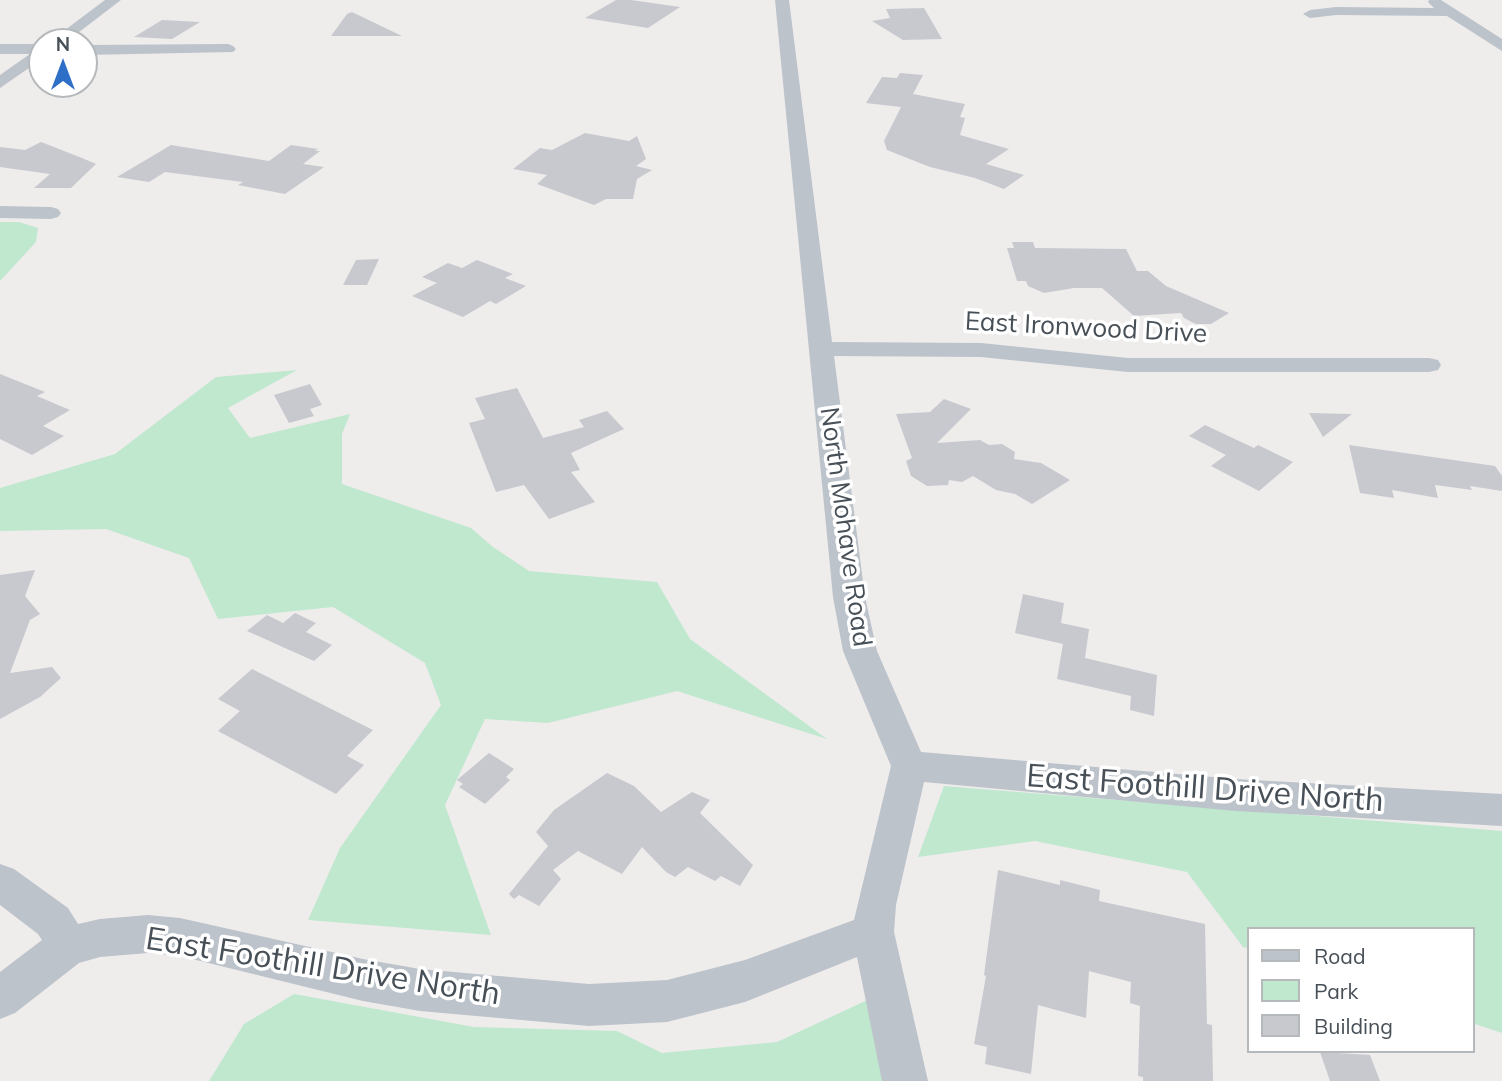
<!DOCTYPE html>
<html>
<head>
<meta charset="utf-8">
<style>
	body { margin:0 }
	#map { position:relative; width:1502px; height:1081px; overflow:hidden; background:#efecec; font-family:Mulish,sans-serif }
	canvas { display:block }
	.legend { position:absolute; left:1247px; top:927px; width:228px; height:126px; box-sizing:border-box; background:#fff; border:2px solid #b5b9bc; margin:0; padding:9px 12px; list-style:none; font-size:21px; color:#474f57 }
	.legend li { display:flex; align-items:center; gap:14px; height:35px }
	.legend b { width:35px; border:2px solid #b5b9bc }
	.north { position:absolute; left:28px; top:28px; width:70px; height:70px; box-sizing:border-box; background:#fff; border:2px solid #b5b9bc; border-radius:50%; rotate:0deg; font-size:19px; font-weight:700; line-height:28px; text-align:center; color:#474f57 }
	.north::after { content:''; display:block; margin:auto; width:24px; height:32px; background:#2e6fc7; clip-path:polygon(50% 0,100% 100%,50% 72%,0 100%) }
</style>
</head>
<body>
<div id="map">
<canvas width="1502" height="1081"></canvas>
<ul class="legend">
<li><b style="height:9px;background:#bcc3ca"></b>Road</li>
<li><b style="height:19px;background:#bfe8cf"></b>Park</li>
<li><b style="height:19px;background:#c7c9cf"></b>Building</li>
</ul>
<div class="north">N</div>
</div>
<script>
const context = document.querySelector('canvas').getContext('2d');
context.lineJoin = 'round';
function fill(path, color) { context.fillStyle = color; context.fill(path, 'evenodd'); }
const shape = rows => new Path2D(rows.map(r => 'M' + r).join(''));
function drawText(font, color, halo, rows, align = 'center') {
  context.font = font + ' Mulish,sans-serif'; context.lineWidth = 7; context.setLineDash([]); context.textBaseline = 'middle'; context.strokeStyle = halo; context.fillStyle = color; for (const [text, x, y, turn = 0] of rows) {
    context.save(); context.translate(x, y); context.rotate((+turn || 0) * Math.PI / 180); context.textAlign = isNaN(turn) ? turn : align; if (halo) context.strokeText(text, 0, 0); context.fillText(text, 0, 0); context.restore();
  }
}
fill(shape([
	[0,222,19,222,38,228,36,242,0,281],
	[297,370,228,408,250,438,350,414,342,434,342,484,471,528,493,547,529,571,657,582,690,639,827,739,677,691,548,723,485,719,445,805,491,935,308,920,340,848,441,705,425,663,333,607,218,619,189,558,106,529,0,531,0,488,115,454,216,377],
	[944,786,1502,831,1502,1033,1472,1023,1472,929,1248,929,1248,948,1243,947,1187,872,1035,841,918,857],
	[294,994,474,1027,617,1031,662,1053,777,1042,876,996,890,1081,209,1081,244,1024]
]), '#bfe8cf');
fill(shape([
	[616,0,631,0,680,7,648,28,585,18],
	[924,8,942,39,903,40,872,21,890,18,886,9],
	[352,12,402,36,331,36,347,14],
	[162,20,200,22,172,39,134,37],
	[900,73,923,75,913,94,965,104,960,117,965,118,960,135,1009,149,986,164,1024,175,1004,189,975,178,930,167,887,150,884,141,901,107,866,103,882,77,897,78],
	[585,133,629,141,637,136,646,159,636,166,652,170,637,179,633,199,606,199,594,205,537,184,547,175,513,169,540,148,552,150],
	[41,142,82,158,96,164,71,188,34,188,50,174,0,167,0,147,25,150],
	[171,145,269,161,291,145,318,149,315,151,320,151,303,164,324,167,285,194,238,185,243,182,165,172,149,182,117,177],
	[1012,242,1033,242,1035,248,1126,249,1137,271,1148,271,1166,286,1229,313,1211,324,1196,324,1184,318,1181,313,1134,316,1102,288,1074,288,1044,293,1028,286,1026,281,1017,281,1007,248,1014,248],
	[379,259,367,285,343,285,356,260],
	[477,260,513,274,505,278,526,286,496,304,490,301,463,317,412,296,437,283,422,277,448,263,462,268],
	[0,374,45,392,37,396,70,410,43,426,64,436,32,455,0,439],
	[310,384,322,405,310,409,314,416,289,423,274,395],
	[517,388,543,438,584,427,579,420,607,411,624,429,571,453,580,470,571,472,595,502,549,519,524,485,496,492,469,423,485,419,475,398],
	[944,399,971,409,937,443,980,440,989,445,1002,444,1015,452,1014,459,1041,463,1070,480,1032,504,1015,494,996,490,973,476,962,482,949,480,948,485,927,486,911,476,906,461,912,458,896,414,930,412],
	[1309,413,1352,414,1323,437],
	[1205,425,1254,448,1258,445,1293,462,1259,491,1211,466,1226,455,1189,436],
	[1349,445,1495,466,1502,476,1502,491,1470,486,1472,490,1435,485,1438,498,1392,490,1394,498,1360,493],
	[35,570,25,596,40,614,30,620,10,673,52,667,61,678,40,697,0,719,0,575],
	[1023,594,1064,603,1061,623,1089,629,1085,658,1157,675,1154,716,1130,710,1131,696,1057,679,1063,644,1015,633],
	[295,613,316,623,306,632,332,645,314,661,247,631,267,615,283,623],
	[252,669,373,730,347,756,364,765,336,794,218,731,240,711,218,699],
	[489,753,514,769,506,777,510,780,485,804,459,787,463,784,457,780],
	[607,773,634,786,661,812,692,792,710,800,700,813,753,865,740,886,721,876,715,881,688,867,675,877,666,872,642,847,622,874,578,851,553,870,561,879,539,906,519,895,514,899,509,894,548,846,536,832,554,810],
	[998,870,1060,885,1060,880,1100,890,1099,901,1205,924,1207,1024,1212,1025,1213,1081,1143,1081,1143,1077,1138,1076,1140,1006,1130,1003,1131,982,1089,971,1086,1018,1038,1005,1031,1074,985,1064,987,1047,974,1044,986,976,984,975],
	[1320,1052,1370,1055,1380,1081,1330,1081]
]), '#c7c9cf');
fill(shape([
	[105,0,121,0,66,42,49,42,105,0],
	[775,0,789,0,832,342,981,343,1128,358,1429,358,1438,360,1441,365,1438,370,1429,372,1128,372,981,357,834,356,865,597,877,651,921,752,1236,779,1502,794,1502,826,1236,811,924,782,896,905,894,932,928,1081,882,1081,857,957,745,1002,667,1022,589,1026,420,1011,363,1001,180,956,148,953,100,957,79,963,15,1013,0,1019,0,972,42,940,38,934,0,905,0,864,14,869,68,908,78,924,100,919,148,915,180,918,363,959,420,969,589,984,667,980,745,960,854,920,891,766,843,651,833,597,775,0],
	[1429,0,1441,0,1502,39,1502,51,1447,16,1336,15,1310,18,1303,14,1310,10,1336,7,1434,8,1428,2,1429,0],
	[0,44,42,44,42,59,0,88,0,75,30,54,0,54,0,44],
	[228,44,233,46,236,49,233,52,84,55,84,45,228,44],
	[0,206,51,207,58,209,61,213,58,217,51,219,0,218,0,206]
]), '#bcc3ca');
drawText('26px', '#474f57', '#fff', [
	["East Ironwood Drive",1086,328,3],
	["North Mohave Road",845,527,82]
]);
drawText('32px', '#474f57', '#fff', [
	["East Foothill Drive North",1205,789,4],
	["East Foothill Drive North",323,967,9]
]);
</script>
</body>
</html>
